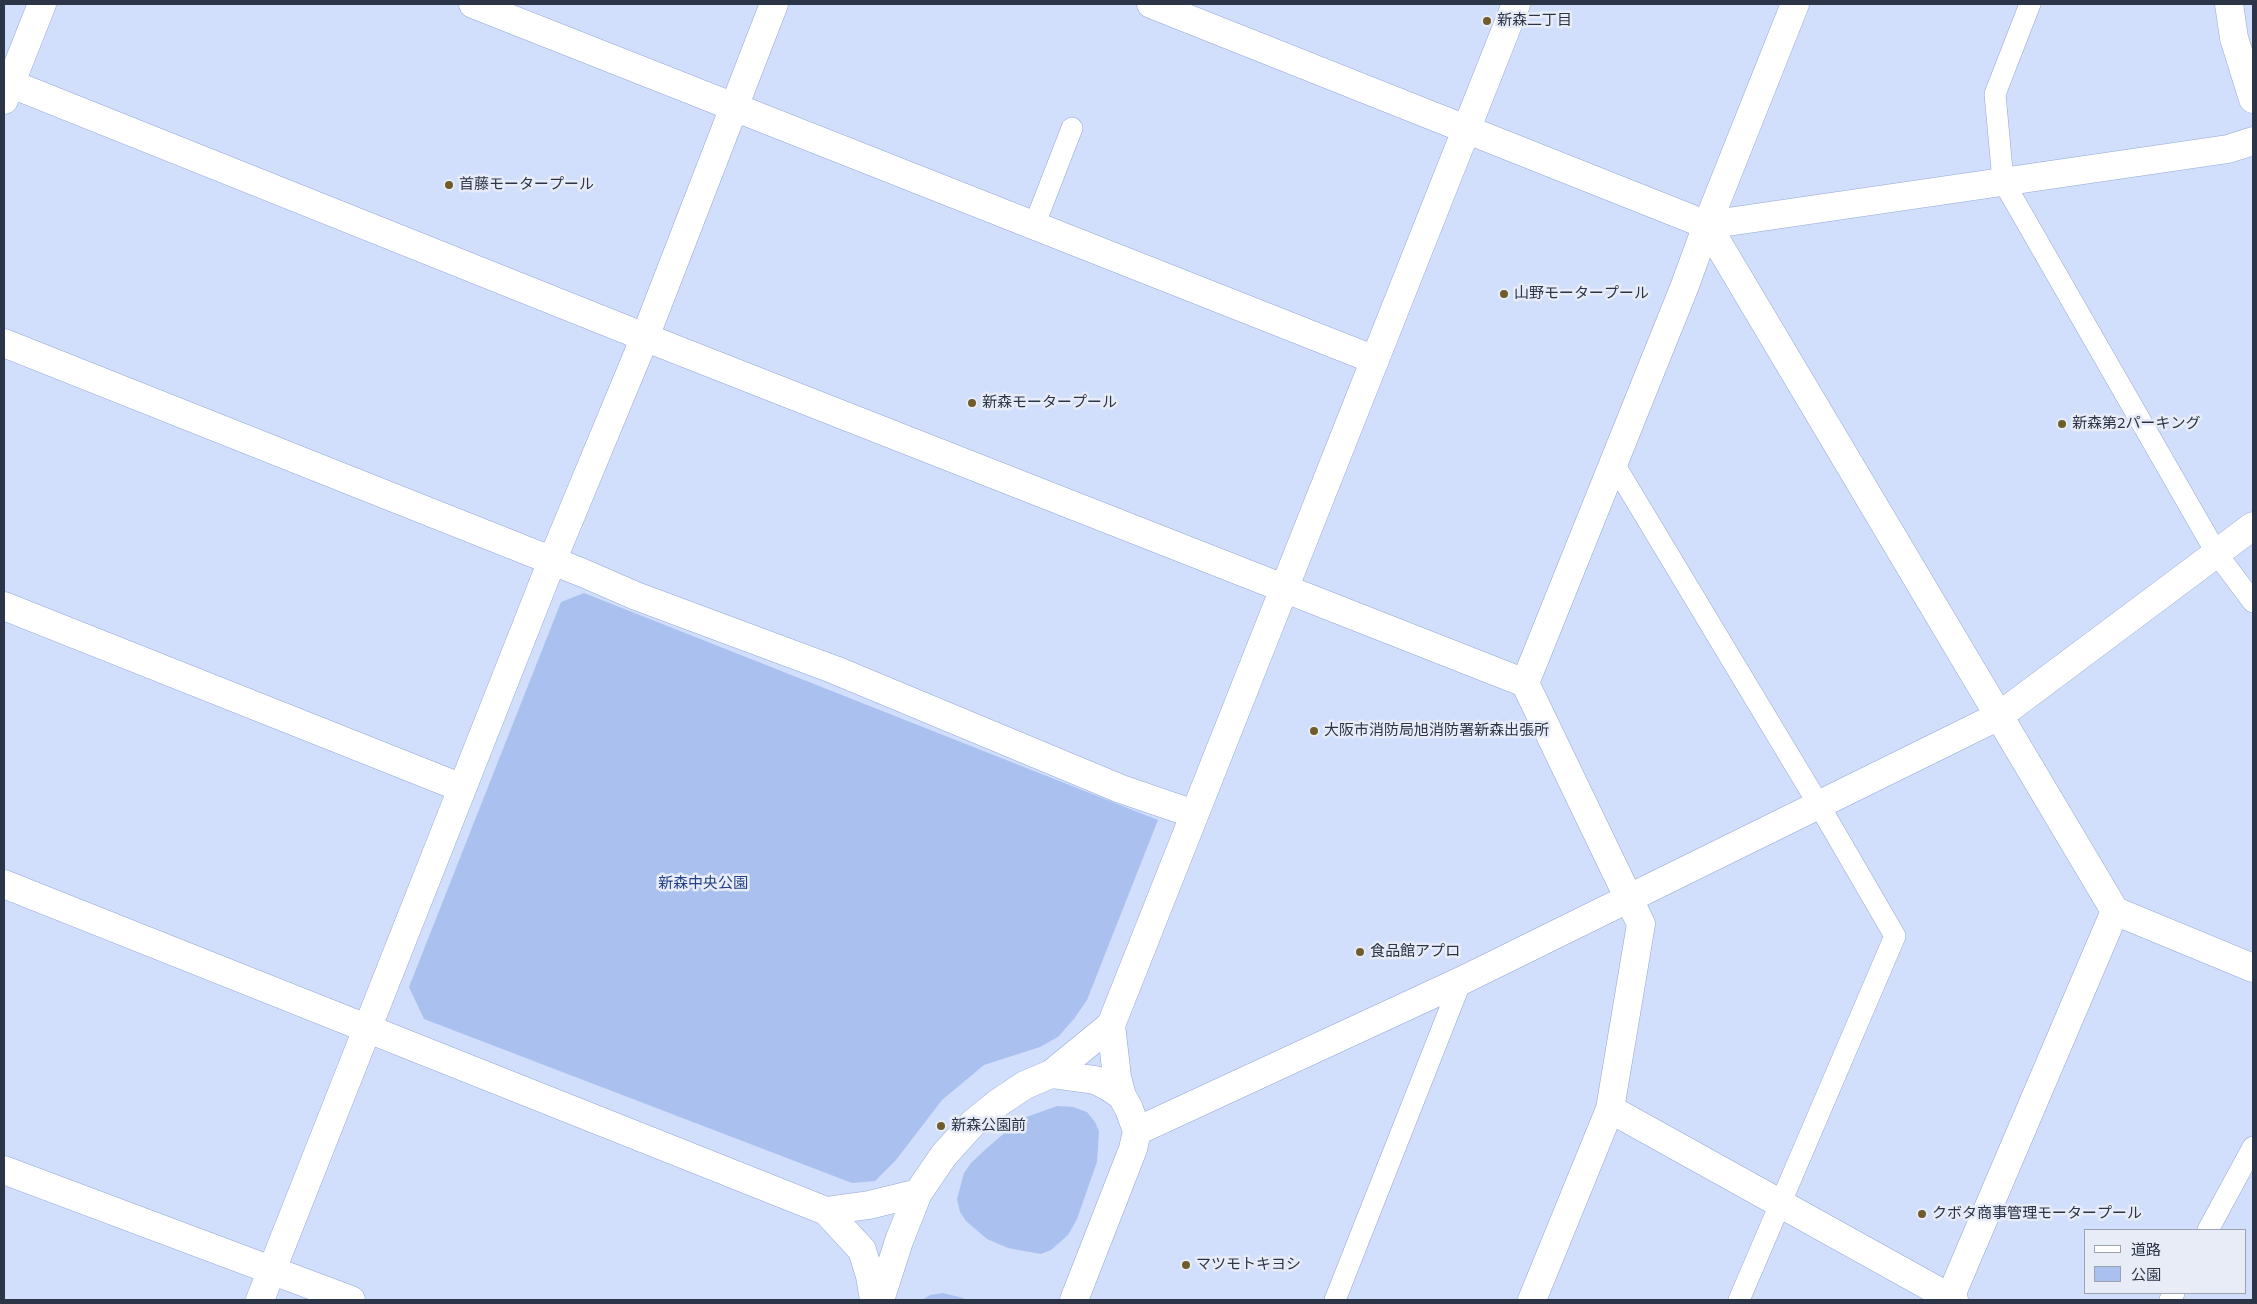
<!DOCTYPE html>
<html>
<head>
<meta charset="utf-8">
<style>
	body { margin:0 }
	#map { position:relative; width:2257px; height:1304px; overflow:hidden; background:#d1dffc; font-family:"Noto Sans","Noto Sans JP",sans-serif }
	canvas { display:block }
	.frame { position:absolute; inset:0; border:5px solid #2c3548; pointer-events:none }
	.legend { position:absolute; left:2084px; top:1229px; width:162px; height:65px; box-sizing:border-box; background:#e7ecf6; border:1px solid #9ca3b0; margin:0; padding:6px 9px; list-style:none; font-size:15px; color:#2c3548 }
	.legend li { display:flex; align-items:center; gap:10px; height:25px }
	.legend b { width:25px; border:1px solid #9ca3b0 }
</style>
</head>
<body>
<div id="map">
<canvas width="2257" height="1304"></canvas>
<div class="frame"></div>
<ul class="legend">
<li><b style="height:6px;background:#fff"></b>道路</li>
<li><b style="height:14px;background:#aac0ef"></b>公園</li>
</ul>
</div>
<script>
const context = document.querySelector('canvas').getContext('2d');
context.lineJoin = 'round';
function fill(path, color) { context.fillStyle = color; context.fill(path, 'evenodd'); }
const shape = rows => new Path2D(rows.map(r => 'M' + r).join(''));
function strokePath(path, color, width, dash) { context.strokeStyle = color; context.lineWidth = width; context.lineCap = dash ? 'butt' : 'round'; context.setLineDash(dash || []); context.stroke(path); }
function drawText(font, color, halo, rows, align = 'center') {
  context.font = font + ' "Noto Sans","Noto Sans JP",sans-serif'; context.lineWidth = 5; context.setLineDash([]); context.textBaseline = 'middle'; context.strokeStyle = halo; context.fillStyle = color; for (const [text, x, y, turn = 0] of rows) {
    context.save(); context.translate(x, y); context.rotate((+turn || 0) * Math.PI / 180); context.textAlign = isNaN(turn) ? turn : align; if (halo) context.strokeText(text, 0, 0); context.fillText(text, 0, 0); context.restore();
  }
}
fill(shape([
	[584,593,1158,820,1087,1000,1074,1019,1058,1037,1040,1047,984,1065,942,1100,896,1160,875,1181,852,1183,424,1019,409,987,561,602],
	[1057,1106,1073,1107,1087,1112,1095,1122,1099,1131,1097,1162,1077,1219,1068,1235,1051,1250,1041,1254,1008,1248,987,1239,966,1221,960,1212,957,1199,964,1173,971,1163,987,1148,1021,1119],
	[943,1293,959,1297,969,1300,922,1300,930,1295]
]), '#aac0ef');
const service = shape([
	[2030,4,1995,94,2003,181,2217,554,2253,602],
	[1034,226,1072,128],
	[1614,464,1819,805,1895,936,1739,1300],
	[2208,1230,2253,1147],
	[1335,1300,1461,981],
	[2170,1300,2174,1293]
]);
const minor = shape([
	[473,4,1375,360],
	[1151,4,1707,225,2228,149,2253,141],
	[2229,4,2234,38,2253,99],
	[4,81,662,344,1525,683,1641,924,1610,1109,1532,1300],
	[4,100,42,4],
	[1707,225,2115,911,2253,968],
	[4,343,583,573,636,596,835,670,1121,789,1194,814],
	[4,606,462,788],
	[1525,683,1684,288,1707,225,1795,4],
	[1051,1074,1095,1080,1109,1087,1122,1096],
	[1610,1109,1954,1300],
	[1137,1131,1461,981,1999,716,2253,526],
	[4,1170,351,1300],
	[826,1211,862,1250,870,1276,874,1300],
	[826,1211,869,1205,918,1193],
	[260,1300,552,561,645,337,774,4],
	[880,1300,899,1241,918,1193,944,1155,972,1124,998,1103,1025,1085,1051,1074,1111,1025],
	[1074,1300,1133,1149,1137,1131,1129,1109,1122,1096,1117,1077,1111,1025],
	[1949,1300,2115,911]
]);
const tertiary = shape([
	[4,884,826,1211],
	[1111,1025,1516,4]
]);
strokePath(service, '#92a7d5', 22);
strokePath(minor, '#92a7d5', 29);
strokePath(tertiary, '#92a7d5', 29);
strokePath(service, '#fff', 21);
strokePath(minor, '#fff', 28);
strokePath(tertiary, '#fff', 28);
for (const [x, y, r, color] of [
	[1487,21,5,"#705b2a"],
	[449,185,5,"#705b2a"],
	[1504,294,5,"#705b2a"],
	[972,403,5,"#705b2a"],
	[2062,424,5,"#705b2a"],
	[1314,731,5,"#705b2a"],
	[1360,952,5,"#705b2a"],
	[941,1126,5,"#705b2a"],
	[1922,1214,5,"#705b2a"],
	[1186,1265,5,"#705b2a"]
]) { const dot = new Path2D(); dot.arc(x, y, r, 0, 2 * Math.PI); context.fillStyle = color; context.fill(dot); strokePath(dot, '#e7ecf6', 2); }
drawText('15px', '#2c3548', '#e7ecf6', [
	["新森二丁目",1497,21],
	["首藤モータープール",459,185],
	["山野モータープール",1514,294],
	["新森モータープール",982,403],
	["新森第2パーキング",2072,424],
	["大阪市消防局旭消防署新森出張所",1324,731],
	["食品館アプロ",1370,952],
	["新森公園前",951,1126],
	["クボタ商事管理モータープール",1932,1214],
	["マツモトキヨシ",1196,1265]
], 'left');
drawText('15px', '#254088', '#e7ecf6', [
	["新森中央公園",703,884]
]);
</script>
</body>
</html>
